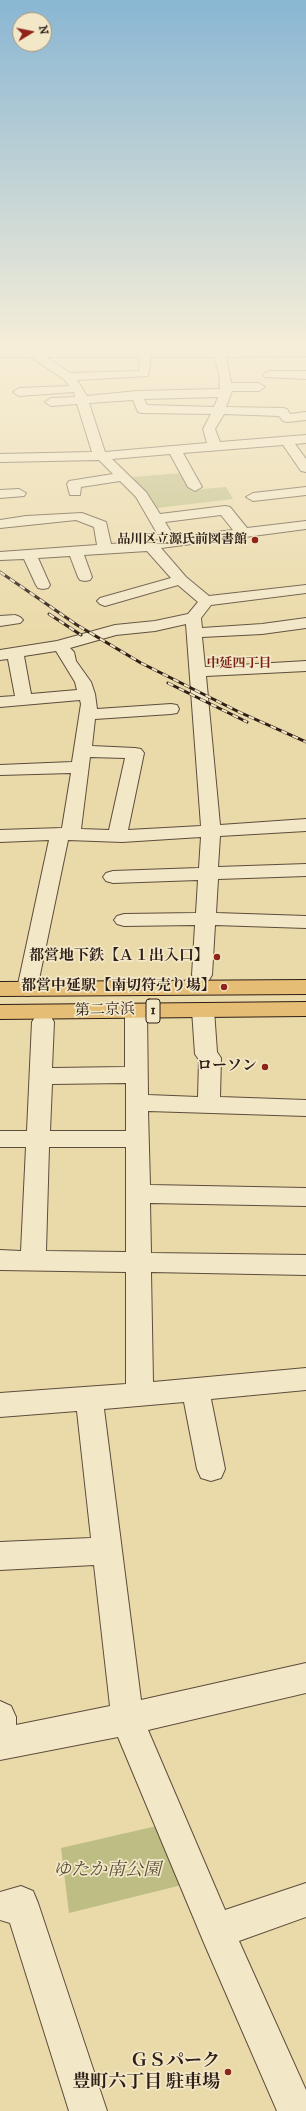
<!DOCTYPE html>
<html>
<head>
<meta charset="utf-8">
<style>
	body { margin:0 }
	#map { position:relative; width:306px; height:2111px; overflow:hidden; background:#ebdaa9; font-family:"IM FELL DW Pica",serif }
	canvas { display:block }
	.north { position:absolute; left:12px; top:12px; width:40px; height:40px; box-sizing:border-box; background:#f2e7c7; border:1px solid #a49781; border-radius:50%; rotate:80deg; font-size:11px; font-weight:700; line-height:16px; text-align:center; color:#2e1e17 }
	.north::after { content:''; display:block; margin:auto; width:14px; height:18px; background:#8f2418; clip-path:polygon(50% 0,100% 100%,50% 72%,0 100%) }
</style>
</head>
<body>
<div id="map">
<canvas width="306" height="2111"></canvas>
<div class="north">N</div>
</div>
<script>
const context = document.querySelector('canvas').getContext('2d');
context.lineJoin = 'round';
function fill(path, color) { context.fillStyle = color; context.fill(path, 'evenodd'); }
const shape = rows => new Path2D(rows.map(r => 'M' + r).join(''));
function strokePath(path, color, width, dash) { context.strokeStyle = color; context.lineWidth = width; context.lineCap = dash ? 'butt' : 'round'; context.setLineDash(dash || []); context.stroke(path); }
function drawText(font, color, halo, rows, align = 'center') {
  context.font = font + ' "IM FELL DW Pica","Noto Serif JP",serif'; context.lineWidth = 3.5; context.setLineDash([]); context.textBaseline = 'middle'; context.strokeStyle = halo; context.fillStyle = color; for (const [text, x, y, turn = 0] of rows) {
    context.save(); context.translate(x, y); context.rotate((+turn || 0) * Math.PI / 180); context.textAlign = isNaN(turn) ? turn : align; if (halo) context.strokeText(text, 0, 0); context.fillText(text, 0, 0); context.restore();
  }
}
fill(shape([
	[182,473,192,490,226,487,233,499,157,508,132,477],
	[161,1825,186,1884,69,1913,61,1848]
]), '#bebd83');
const minor = shape([
	[306,350,306,356,226,357,231,383,259,383,265,387,259,391,232,391,226,407,283,408,287,409,290,414,306,412,306,420,287,422,283,421,279,416,224,414,215,429,220,442,306,435,306,443,295,444,306,459,306,472,301,471,283,445,183,453,202,487,195,491,188,487,170,454,112,459,146,492,160,514,225,506,230,507,247,528,306,521,306,529,161,548,186,577,209,596,306,585,306,593,211,605,201,618,202,628,262,624,306,618,306,628,262,634,202,637,205,667,306,661,306,671,206,676,220,825,306,819,306,831,220,836,218,867,306,864,306,876,218,879,216,913,306,916,306,928,215,925,212,975,209,980,202,982,195,980,192,975,195,925,124,926,117,924,114,920,117,916,124,914,196,913,198,880,113,883,106,881,103,877,106,873,113,871,199,868,201,837,122,842,68,840,37,989,34,994,27,996,20,994,17,989,49,840,0,842,0,830,62,828,71,773,0,775,0,765,72,762,81,704,80,700,0,707,0,697,15,696,8,659,0,660,0,650,57,641,115,625,155,621,188,614,198,602,178,585,105,606,100,604,97,601,100,598,171,578,147,551,84,555,92,577,90,580,85,581,80,580,78,577,70,556,38,558,50,585,48,588,43,589,38,588,36,585,24,559,0,560,0,552,97,545,94,527,76,520,0,528,0,520,26,516,82,513,106,522,111,544,161,540,136,497,120,481,81,487,80,495,70,495,67,484,69,481,113,474,99,460,0,462,0,454,92,452,77,404,51,406,45,402,51,398,75,397,74,392,19,396,13,392,19,388,69,386,65,380,31,357,0,357,0,351,306,350],
	[46,357,140,357,139,371,70,373,46,357],
	[151,357,214,357,219,374,220,389,137,391,87,396,77,380,148,376,151,357],
	[218,397,214,407,147,405,144,399,218,397],
	[133,400,138,412,142,413,211,414,203,429,207,443,105,452,89,403,133,400],
	[221,515,233,530,174,537,165,522,221,515],
	[186,624,201,826,128,830,144,753,141,749,135,748,92,746,95,719,171,714,177,713,179,709,177,705,171,704,97,709,95,694,91,682,76,661,74,652,70,648,116,635,155,631,186,624],
	[56,651,75,682,77,690,31,694,24,656,56,651],
	[90,757,125,758,109,830,81,829,90,757],
	[269,371,306,371,306,379,265,377,263,375,269,371],
	[306,487,306,495,253,501,246,497,253,493,306,487],
	[19,489,26,493,24,496,0,498,0,490,19,489],
	[15,615,20,617,23,620,20,623,0,626,0,616,15,615],
	[203,1003,211,1005,214,1010,217,1052,221,1058,220,1097,306,1100,306,1116,148,1111,150,1185,306,1188,306,1206,150,1203,151,1253,306,1255,306,1275,151,1272,153,1382,306,1368,306,1390,211,1399,225,1469,221,1478,211,1481,201,1478,197,1469,184,1402,104,1409,141,1700,306,1663,306,1693,148,1730,225,1910,306,1883,306,1917,239,1941,306,2090,306,2111,277,2111,204,1943,118,1737,0,1760,0,1701,11,1706,16,1717,16,1725,110,1706,94,1565,0,1570,0,1542,91,1538,77,1411,0,1417,0,1393,126,1384,126,1272,0,1270,0,1250,21,1251,26,1147,0,1147,0,1131,27,1131,32,1022,35,1017,43,1015,51,1017,54,1022,52,1068,125,1067,125,1011,128,1006,136,1004,144,1006,147,1011,148,1095,198,1097,199,1060,195,1054,192,1010,195,1005,203,1003],
	[126,1083,126,1131,50,1131,52,1084,126,1083],
	[49,1147,126,1147,126,1252,46,1251,49,1147],
	[21,1886,33,1891,38,1903,107,2111,69,2111,10,1923,0,1920,0,1892,21,1886]
]);
const highway = shape([
	[306,980,306,994,0,996,0,982,306,980],
	[306,1002,306,1016,0,1019,0,1005,306,1002]
]);
strokePath(minor, '#5d4d3c', 2);
strokePath(highway, '#2e1e17', 2);
fill(minor, '#f2e7c7');
fill(highway, '#e6bd74');
const rail = shape([
	[0,572,77,625,141,663,239,712,306,742],
	[49,614,81,635],
	[168,683,247,722]
]);
strokePath(rail, '#2e1e17', 3);
strokePath(rail, '#f2e7c7', 2, [6]);
const sky = context.createLinearGradient(0, 0, 0, 642);
sky.addColorStop(0, '#89b6d3');
sky.addColorStop(0.54, '#f6eed8');
sky.addColorStop(1, '#f6eed800');
context.fillStyle = sky;
context.fillRect(0, 0, 306, 642);
for (const [x, y, r, color] of [
	[255,540,4,"#8f2418"],
	[217,957,4,"#8f2418"],
	[224,987,4,"#8f2418"],
	[265,1067,4,"#8f2418"],
	[228,2072,4,"#8f2418"]
]) { const dot = new Path2D(); dot.arc(x, y, r, 0, 2 * Math.PI); context.fillStyle = color; context.fill(dot); strokePath(dot, '#f2e7c7', 1.5); }
drawText('bold 13px', '#2e1e17', '#f2e7c7', [
	["品川区立源氏前図書館",247,540]
], 'right');
drawText('bold 13px', '#7a1f14', '#f2e7c7', [
	["中延四丁目",239,664]
]);
for (const [x, y, w] of [
	[153,1011,14]
]) { const box = new Path2D(); box.roundRect(x - w / 2, y - 12, w, 24, 3); context.fillStyle = '#f2e7c7'; context.fill(box); strokePath(box, '#2e1e17', 1); }
drawText('bold 14px', '#2e1e17', null, [
	["1",153,1011]
]);
drawText('bold 15px', '#2e1e17', '#f2e7c7', [
	["都営地下鉄【Ａ１出入口】",209,957],
	["都営中延駅【南切符売り場】",216,987],
	["ローソン",257,1067]
], 'right');
drawText('15px', '#2e1e17', '#f2e7c7', [
	["第二京浜",105,1011,-1]
]);
drawText('italic 18px', '#594e37', '#f2e7c7', [
	["ゆたか南公園",107,1871]
]);
drawText('bold 18px', '#2e1e17', '#f2e7c7', [
	["ＧＳパーク",220,2062],
	["豊町六丁目 駐車場",220,2083]
], 'right');
</script>
</body>
</html>
